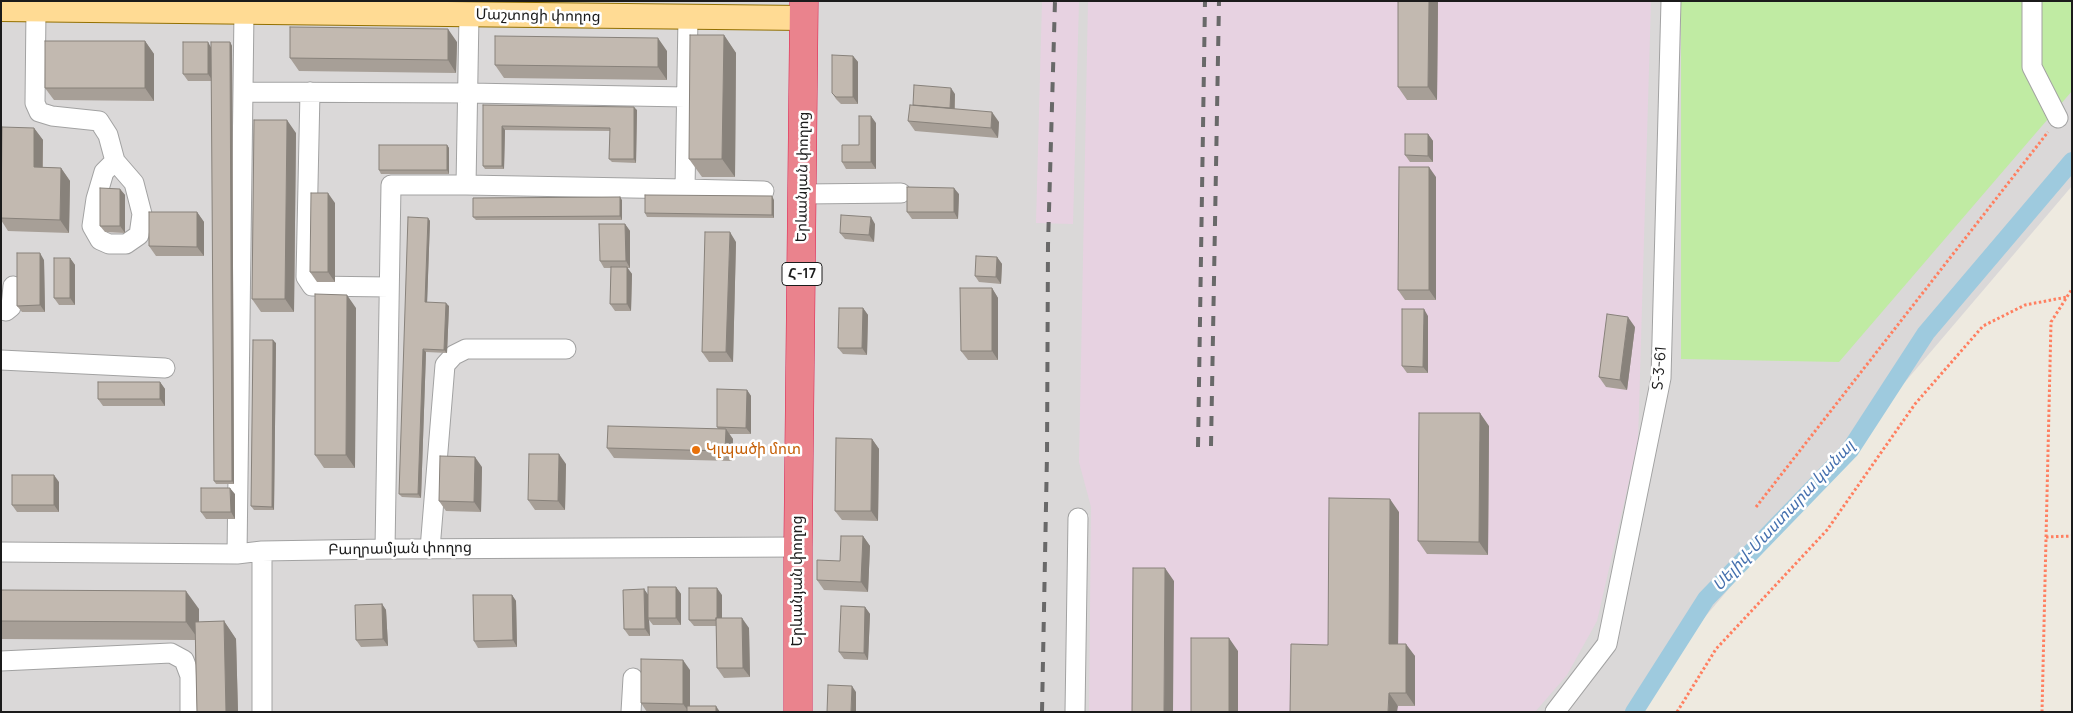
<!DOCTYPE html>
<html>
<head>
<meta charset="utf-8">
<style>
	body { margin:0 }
	#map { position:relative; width:2073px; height:713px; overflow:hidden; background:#eeeae0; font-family:Manrope,sans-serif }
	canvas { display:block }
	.frame { position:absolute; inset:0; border:2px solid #1b1b1b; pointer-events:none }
</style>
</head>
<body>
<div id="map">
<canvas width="2073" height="713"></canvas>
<div class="frame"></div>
</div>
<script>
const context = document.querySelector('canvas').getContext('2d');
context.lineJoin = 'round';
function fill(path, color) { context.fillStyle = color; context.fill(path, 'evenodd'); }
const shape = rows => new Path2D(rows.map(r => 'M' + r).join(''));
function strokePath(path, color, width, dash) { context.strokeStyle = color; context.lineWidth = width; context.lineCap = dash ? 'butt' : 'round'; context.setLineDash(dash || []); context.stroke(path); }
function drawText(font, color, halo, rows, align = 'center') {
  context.font = font + ' Manrope,"Noto Sans Armenian",sans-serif'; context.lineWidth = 5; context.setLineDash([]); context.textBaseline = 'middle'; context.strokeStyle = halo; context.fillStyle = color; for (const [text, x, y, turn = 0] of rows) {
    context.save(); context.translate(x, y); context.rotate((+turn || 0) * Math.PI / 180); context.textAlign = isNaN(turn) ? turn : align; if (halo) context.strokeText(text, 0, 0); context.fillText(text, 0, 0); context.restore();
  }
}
fill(shape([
	[1,1,2072,1,2072,186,1624,712,1,712]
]), '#dad8d8');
fill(shape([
	[1042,1,1079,1,1073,224,1036,223],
	[1088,1,1651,1,1638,442,1597,621,1567,675,1535,712,1089,712,1091,507,1079,462]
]), '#e7d2e1');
fill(shape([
	[1681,1,2072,1,2072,91,1839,362,1681,359]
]), '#c0eba3');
strokePath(shape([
	[1634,712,1706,599,1850,450,1926,333,2072,161]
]), '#9ecade', 18);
const minor = shape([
	[2032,1,2032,67,2058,118],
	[36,9,35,103,39,112,52,116,99,121,108,135,115,161,134,183,142,214,139,235,126,244,109,244,100,240,92,226,96,199,104,172,115,161],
	[688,18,685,189,764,191],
	[243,92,469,93,685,97],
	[310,92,306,277,312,286,389,287],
	[466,185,685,189],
	[803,194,901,193],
	[1,310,6,311,11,307,13,286],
	[1,360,165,368],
	[385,549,391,185,466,185,469,15],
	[430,549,445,365,454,355,466,349,566,349],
	[262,551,262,712],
	[1,552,237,554,262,551,385,549,798,547],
	[237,554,244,11],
	[1,661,171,653,184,660,190,676,190,712],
	[631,712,633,678],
	[1075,712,1078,518],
	[1555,712,1607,644,1661,378,1671,1]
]);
const major = shape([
	[1,9,804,18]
]);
const highway = shape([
	[798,712,798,547,804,1]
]);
strokePath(minor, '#a2a2a2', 21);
strokePath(major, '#937000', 26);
strokePath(highway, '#dd1c4c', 29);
strokePath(shape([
	[1756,507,2048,132],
	[2046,537,2072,536],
	[1677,712,1716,649,1827,530,1915,404,1983,326,2025,305,2067,297],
	[2042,712,2051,322,2072,289]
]), '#ff7f60', 3, [2.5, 2.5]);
strokePath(minor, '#fff', 19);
strokePath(major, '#ffdb94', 24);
strokePath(highway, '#ea838d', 28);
strokePath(shape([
	[1211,446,1219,1],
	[1198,447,1205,1],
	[1042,712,1047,455,1048,245,1055,1]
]), '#696969', 4, [10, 10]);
fill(shape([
	[1398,1,1438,1,1437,100,1407,100,1398,87],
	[724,35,736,53,735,177,702,177,689,159],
	[145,41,154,54,154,101,54,100,45,88],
	[230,42,232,46,234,484,216,484,214,481,212,81,188,81,183,74,211,48],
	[457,42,456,73,299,71,290,58],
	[667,51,667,80,504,78,495,65],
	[853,56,858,62,858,104,841,104,836,99,832,93],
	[955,94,955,109,999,122,998,138,915,131,908,121,913,105],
	[483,105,637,110,636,163,612,162,609,159,610,131,505,130,504,169,485,169,483,166],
	[876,123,876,169,846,169,842,162,859,145],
	[34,128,43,140,43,167,61,168,70,181,69,233,8,231,1,220,1,144],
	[296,133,294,312,261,312,252,299],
	[1428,134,1433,141,1433,162,1410,162,1405,155],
	[447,145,449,148,449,174,381,174,379,170],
	[1436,177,1436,300,1405,300,1398,290],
	[120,189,125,195,125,233,105,232,100,226],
	[959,194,958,219,912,219,907,212],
	[622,200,622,220,476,220,473,217],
	[774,200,774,218,647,217,645,213],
	[335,203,335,282,317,282,310,272],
	[197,212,204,222,204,256,156,256,149,246],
	[428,218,430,221,427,302,449,306,447,353,426,352,421,498,402,497,399,494],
	[625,224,630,231,630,268,627,268,632,274,631,311,615,311,610,304,611,268,604,268,600,261],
	[875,224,874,242,845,239,840,233],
	[736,242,733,362,709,362,702,352],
	[997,257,1002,264,1001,284,979,282,975,276],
	[70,258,75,265,75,305,59,305,54,298],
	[44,260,45,312,22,312,17,306],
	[992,288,998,298,998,360,968,360,961,351],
	[356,308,355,468,324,468,315,455],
	[863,308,868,315,867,355,843,354,838,348],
	[1428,316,1428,373,1407,373,1402,366],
	[1635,327,1627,390,1606,387,1599,377],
	[276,343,274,510,254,510,251,506],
	[160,382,165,389,165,406,103,406,98,399],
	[747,390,751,396,751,434,729,434,733,439,732,461,614,458,607,448,718,429,717,427],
	[1489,426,1488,555,1427,554,1418,541],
	[872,439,879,449,878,521,842,520,835,511],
	[566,464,565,510,535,510,528,500],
	[482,467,481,512,446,511,439,501],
	[59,482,59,512,17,512,12,505],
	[235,494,235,519,206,519,201,512],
	[1399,512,1398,644,1415,656,1415,706,1398,706,1328,645],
	[863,536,870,546,868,592,824,590,817,580,840,561],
	[676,587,681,594,681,625,653,625,649,620,650,636,629,636,624,629,644,589,648,595],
	[1,590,199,609,199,622,224,621,236,639,238,712,197,712,195,640,1,639],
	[512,595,516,601,517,647,478,648,474,641],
	[722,595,722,618,749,628,750,677,724,678,717,668,716,626,694,626,689,620],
	[382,604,386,610,388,646,361,647,356,640],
	[865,607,870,614,868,660,844,659,839,652],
	[690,670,690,706,720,712,647,712,641,703]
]), '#a79f97');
fill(shape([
	[1429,1,1438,1,1437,100,1428,87],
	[448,29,457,42,456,73,448,60],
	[724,35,736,53,735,177,722,159],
	[658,38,667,51,667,80,658,67],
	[145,41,154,54,154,101,145,88],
	[208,42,212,49,213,81,208,74],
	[230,42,232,46,234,484,232,481],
	[853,56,858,62,858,104,853,97],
	[951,88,955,94,954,114,950,108],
	[634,107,637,110,636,163,634,159],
	[992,112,999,122,998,138,991,128],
	[871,116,876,123,876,169,871,162],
	[287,120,296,133,294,312,285,299],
	[502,126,505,130,504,169,502,166],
	[34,128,43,140,42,180,34,167],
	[1428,134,1433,141,1433,162,1428,156],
	[447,145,449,148,449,174,447,170],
	[1429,167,1436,177,1436,300,1429,290],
	[61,168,70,181,69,233,60,220],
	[954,188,959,194,958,219,954,212],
	[120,189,125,195,125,233,120,226],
	[328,193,335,203,335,282,328,272],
	[772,196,774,200,774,218,772,215],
	[620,197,622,200,622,220,620,216],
	[197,212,204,222,204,256,197,247],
	[871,217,875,224,874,242,869,235],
	[428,218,430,221,427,305,425,302],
	[625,224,630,231,630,268,626,261],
	[730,232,736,242,733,362,726,352],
	[40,253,44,260,45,312,40,305],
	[997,257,1002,264,1001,284,996,277],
	[70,258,75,265,75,305,70,298],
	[627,267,632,274,631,311,627,304],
	[992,288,998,298,998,360,992,351],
	[347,295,356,308,355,468,346,455],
	[446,303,449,306,447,353,444,350],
	[863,308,868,315,867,355,862,348],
	[1424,309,1428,316,1428,373,1423,367],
	[1628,317,1635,327,1627,390,1620,380],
	[273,340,276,343,274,510,272,507],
	[423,349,426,352,421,498,418,494],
	[160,382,165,389,165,406,160,399],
	[747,390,751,396,751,434,746,428],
	[1480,413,1489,426,1488,555,1479,542],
	[726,429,733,439,732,461,725,451],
	[872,439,879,449,878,521,871,511],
	[559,454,566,464,565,510,558,501],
	[475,457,482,467,481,512,474,502],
	[54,475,59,482,59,512,54,505],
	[230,488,235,494,235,519,231,512],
	[1390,499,1399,512,1398,656,1389,644],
	[863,536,870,546,868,592,861,582],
	[1165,568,1174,581,1173,712,1164,712],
	[676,587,681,594,681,625,676,618],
	[717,588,722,595,722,626,717,620],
	[644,589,649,596,648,618,649,620,650,636,645,629],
	[186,591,199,609,199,640,186,622],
	[512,595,516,601,517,647,513,640],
	[382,604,386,610,388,646,383,639],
	[865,607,870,614,868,660,864,653],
	[742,618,749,628,750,677,743,668],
	[224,621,236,639,238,712,226,712],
	[1229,638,1238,651,1238,712,1229,712],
	[1406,644,1415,656,1415,706,1406,693],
	[683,660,690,670,690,712,689,712,683,704],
	[852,686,856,692,856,712,851,712],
	[1389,693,1398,706,1397,712,1388,712],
	[716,706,720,712,716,712]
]), '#88827b');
const building = shape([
	[1398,1,1429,1,1428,87,1398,87,1398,1],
	[290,27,448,29,448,60,290,58,290,27],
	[690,35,724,35,722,159,689,159,690,35],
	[495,36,658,38,658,67,495,65,495,36],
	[45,41,145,41,145,88,45,88,45,41],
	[183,42,208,42,208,74,183,74,183,42],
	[211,42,230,42,232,481,214,481,211,42],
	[832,55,853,56,853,97,836,97,832,93,832,55],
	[914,85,951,88,950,108,913,105,914,85],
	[483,105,634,107,634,159,609,159,610,128,502,126,502,166,483,166,483,105],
	[910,105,992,112,991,128,908,121,910,105],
	[859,116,871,116,871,162,842,162,842,145,859,145,859,116],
	[254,120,287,120,285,299,252,299,254,120],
	[2,127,34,128,34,167,61,168,60,220,1,218,2,127],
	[1405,134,1428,134,1428,156,1405,155,1405,134],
	[379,145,447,145,447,170,379,170,379,145],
	[1399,167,1429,167,1429,290,1398,290,1399,167],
	[907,187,954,188,954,212,907,212,907,187],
	[100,188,120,189,120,226,100,226,100,188],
	[311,193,328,193,328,272,310,272,311,193],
	[645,195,772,196,772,215,645,213,645,195],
	[620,197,620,216,473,217,473,198,620,197],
	[149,212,197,212,197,247,149,246,149,212],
	[841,215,871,217,869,235,840,233,841,215],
	[408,217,428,218,425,302,446,303,444,350,423,349,418,494,399,494,408,217],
	[599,224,625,224,626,261,600,261,599,224],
	[705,232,730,232,726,352,702,352,705,232],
	[17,253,40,253,40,305,17,306,17,253],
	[976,256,997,257,996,277,975,276,976,256],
	[54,258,70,258,70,298,54,298,54,258],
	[611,267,627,267,627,304,610,304,611,267],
	[960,288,992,288,992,351,961,351,960,288],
	[315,294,347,295,346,455,315,455,315,294],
	[839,308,863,308,862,348,838,348,839,308],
	[1402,309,1424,309,1423,367,1402,366,1402,309],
	[1607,314,1628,317,1620,380,1599,377,1607,314],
	[253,340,273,340,272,507,251,506,253,340],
	[98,382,160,382,160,399,98,399,98,382],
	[717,389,747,390,746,428,717,427,717,389],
	[1419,413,1480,413,1479,542,1418,541,1419,413],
	[608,426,726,429,725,451,607,448,608,426],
	[836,438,872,439,871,511,835,511,836,438],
	[529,454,559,454,558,501,528,500,529,454],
	[440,456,475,457,474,502,439,501,440,456],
	[12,475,54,475,54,505,12,505,12,475],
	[201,488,230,488,231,512,201,512,201,488],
	[1329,498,1390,499,1389,644,1406,644,1406,693,1389,693,1388,712,1290,712,1291,644,1328,645,1329,498],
	[841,536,863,536,861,582,817,580,817,560,840,561,841,536],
	[1133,568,1165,568,1164,712,1132,712,1133,568],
	[648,587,676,587,676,618,648,618,648,587],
	[689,588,717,588,717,618,716,618,716,620,689,620,689,588],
	[644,589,645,629,624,629,623,590,644,589],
	[1,590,186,591,186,622,1,621,1,590],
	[473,595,512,595,513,640,474,641,473,595],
	[382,604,383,639,356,640,355,605,382,604],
	[841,606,865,607,864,653,839,652,841,606],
	[716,618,742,618,743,668,717,668,716,618],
	[224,621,226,712,197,712,195,622,224,621],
	[1191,638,1229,638,1229,712,1191,712,1191,638],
	[641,659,683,660,683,704,641,703,641,659],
	[828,685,852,686,851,712,827,712,828,685],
	[687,706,716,706,716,712,687,712,687,706]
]);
fill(building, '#c2b9b0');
strokePath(building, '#88827b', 1);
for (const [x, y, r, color] of [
	[696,450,5,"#e8710a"]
]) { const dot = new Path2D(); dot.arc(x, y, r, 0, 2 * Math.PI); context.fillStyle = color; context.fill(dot); strokePath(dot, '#fff', 2); }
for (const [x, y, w] of [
	[802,274,40]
]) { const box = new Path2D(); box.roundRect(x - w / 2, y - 11.5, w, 23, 4); context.fillStyle = '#fff'; context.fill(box); strokePath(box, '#1b1b1b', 1); }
drawText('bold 14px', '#1b1b1b', null, [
	["Հ-17",802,274]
]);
drawText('15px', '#1b1b1b', '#fff', [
	["Մաշտոցի փողոց",538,16,1],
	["Երևանյան փողոց",803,177,-89],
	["Տ-3-61",1660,368,-85],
	["Բաղրամյան փողոց",400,549,-1],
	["Երևանյան փողոց",798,581,-90]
]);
drawText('15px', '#c56008', '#fff', [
	["Կլպածի մոտ",706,450]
], 'left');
drawText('italic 16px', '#4570ae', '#fff', [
	["Սելիվ֊Մաստարա կանալ",1784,516,-47]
]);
</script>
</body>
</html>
